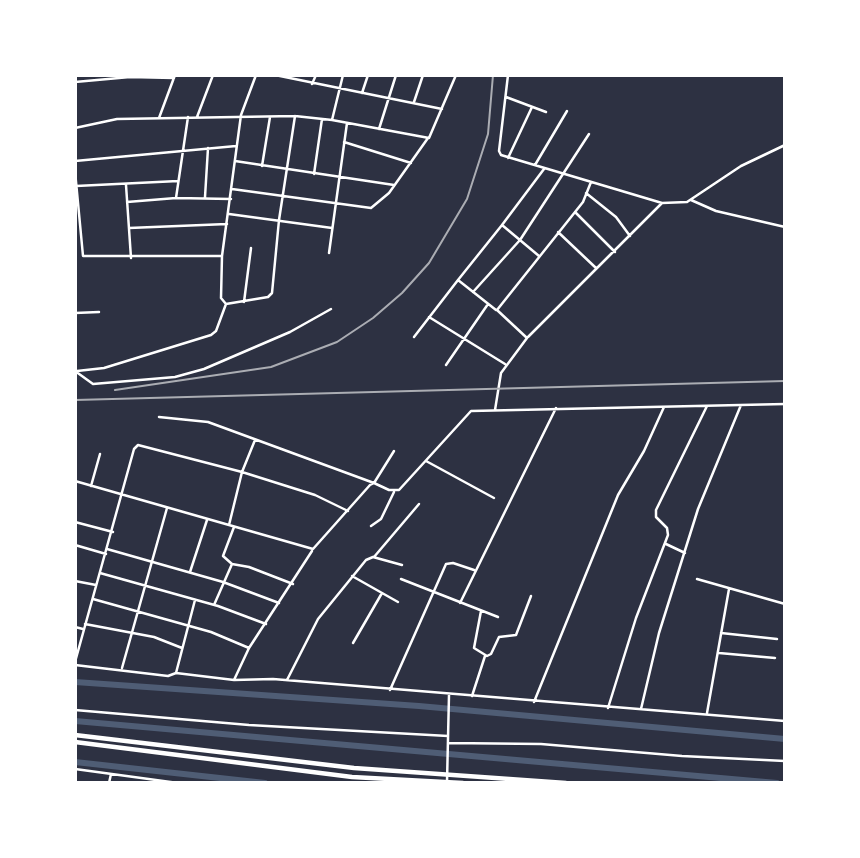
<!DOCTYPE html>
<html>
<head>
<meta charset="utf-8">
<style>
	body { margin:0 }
	#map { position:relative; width:860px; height:858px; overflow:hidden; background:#2d3142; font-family:Roboto,sans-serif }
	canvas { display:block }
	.frame { position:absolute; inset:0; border:77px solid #fff; pointer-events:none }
</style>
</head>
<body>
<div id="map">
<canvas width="860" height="858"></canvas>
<div class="frame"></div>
</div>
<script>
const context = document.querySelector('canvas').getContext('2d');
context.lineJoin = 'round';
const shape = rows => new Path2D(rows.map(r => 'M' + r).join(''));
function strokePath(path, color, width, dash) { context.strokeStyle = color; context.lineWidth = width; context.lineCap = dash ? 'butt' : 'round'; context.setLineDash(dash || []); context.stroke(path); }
strokePath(shape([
	[75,682,419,706,785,739],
	[75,721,777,783],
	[75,762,265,783]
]), '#4f5d75', 6);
strokePath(shape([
	[256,75,241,115,222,256,221,298,226,304,268,297,272,293,279,220,295,116],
	[275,75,442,109],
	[508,75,499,151,501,155,662,203,687,202,741,166,785,145],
	[75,82,130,77,174,78],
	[312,84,316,75],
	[362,93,368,75],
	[506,97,546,112],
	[414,102,423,75],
	[197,117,213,75],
	[159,118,175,75],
	[332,120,343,75],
	[75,128,117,119,295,116,332,120,429,138,456,75],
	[379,129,396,75],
	[344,142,411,163],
	[508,158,532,107],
	[75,161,236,146],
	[235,161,394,185],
	[535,165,567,111],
	[262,166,270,117],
	[75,171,83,256,222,256],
	[314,174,322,119],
	[126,185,131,258],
	[76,186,178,181],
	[232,189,371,208,389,193,428,138],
	[586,193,616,217,630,236],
	[205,197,208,148],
	[176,198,188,117],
	[691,200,716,211,785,227],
	[127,202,176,198,231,199],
	[575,212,615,252],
	[229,214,332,228],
	[502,225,544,169],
	[129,228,227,224],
	[558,232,596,268],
	[329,253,347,123],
	[473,292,520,240,589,134],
	[244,302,251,248],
	[496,310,458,280,502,225,539,256],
	[75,313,99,312],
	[429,317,505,364],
	[414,337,458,280],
	[528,337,662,203],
	[446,365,488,304],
	[75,371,93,384,175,377,204,369,290,332,331,309],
	[77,371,104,368,211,335,216,331,226,304],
	[495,410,501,373,527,338,497,310,583,202,591,182],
	[159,417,208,422,374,483,394,451],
	[426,461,494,498],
	[75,481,313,549,370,485,374,483,389,490,399,490,471,411,785,404],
	[91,486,100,454],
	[75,522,113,532],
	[229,525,242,472,255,440],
	[371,526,381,519,394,492],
	[666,544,685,553],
	[75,545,106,554],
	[107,549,223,582,279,603],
	[374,557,419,504],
	[232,564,249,567,293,584],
	[190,572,207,520],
	[100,573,218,606,266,624],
	[352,576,398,602],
	[401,579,498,617],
	[697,579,785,604],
	[75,581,96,585],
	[93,599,211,632,249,648],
	[460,603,556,408],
	[214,605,232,564,223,556,234,527],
	[481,611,474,648,487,656,491,654,499,637,516,635,531,596],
	[85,624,154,637,182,648],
	[75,627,83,629],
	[721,633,777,639],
	[353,643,382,593],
	[719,653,775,658],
	[75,662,134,449,138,445,242,472,315,495,348,511],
	[75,665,168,676,176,673,234,680,273,679,785,721],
	[122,668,167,508],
	[176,673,195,600],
	[234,680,249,648,312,551],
	[287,680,318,619,366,560,373,557,402,565],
	[390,690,446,564,453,563,474,570],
	[472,696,485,656],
	[534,702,618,495,644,451,664,407],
	[608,708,636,618,668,535,667,528,656,517,656,510,707,406],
	[641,709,659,633,698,509,741,405],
	[75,710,249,725,448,736],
	[707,713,729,589],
	[448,743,541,744,682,756,785,761],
	[75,769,178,783],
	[447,782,449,695],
	[109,783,111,774]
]), '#fff', 2.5);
strokePath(shape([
	[75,735,354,768,566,783],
	[75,742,352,777,463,783]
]), '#fff', 4.5);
strokePath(shape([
	[115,390,271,367,337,342,373,318,402,293,429,263,467,199,488,134,493,75],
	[75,400,785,381]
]), '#abadb3', 2);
</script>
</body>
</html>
